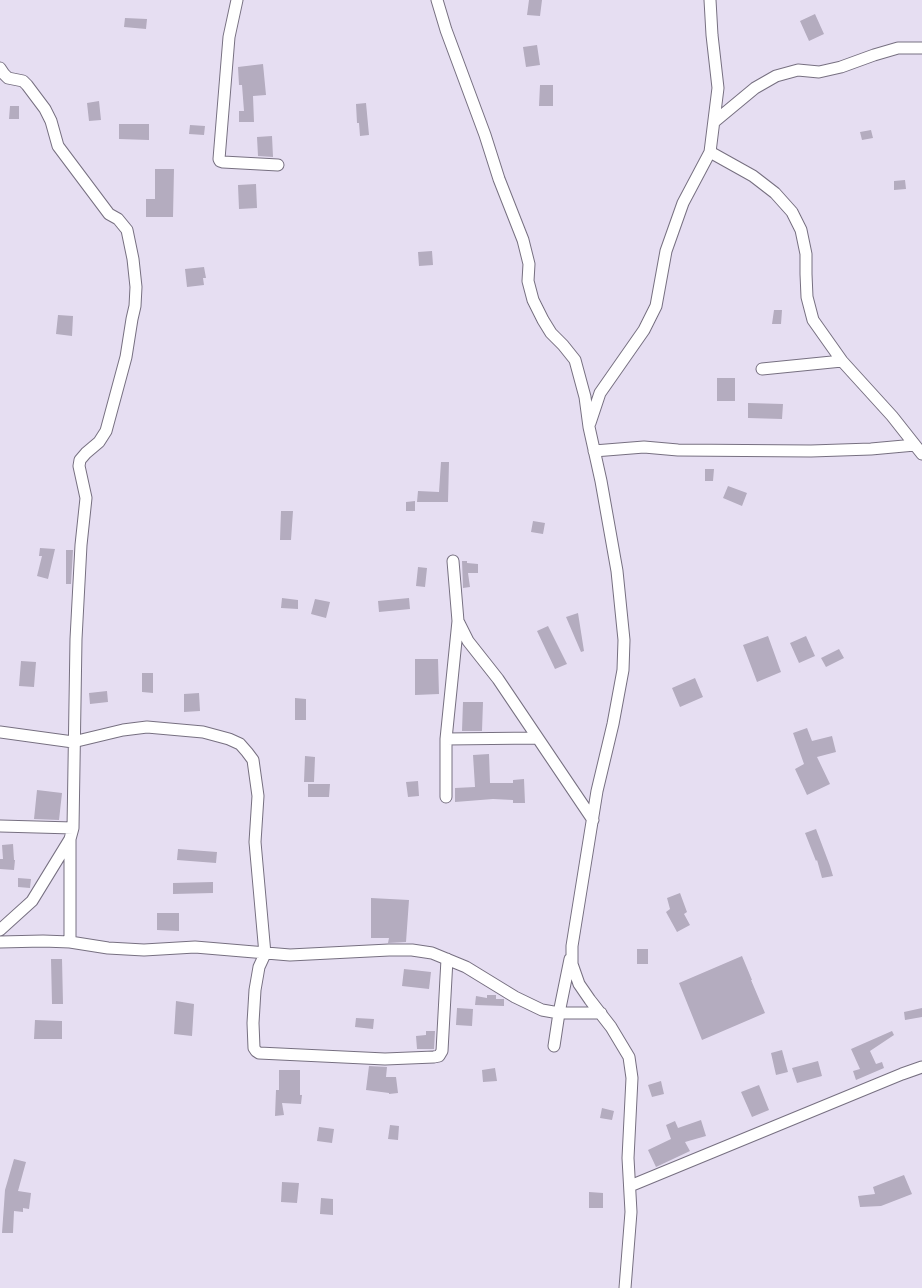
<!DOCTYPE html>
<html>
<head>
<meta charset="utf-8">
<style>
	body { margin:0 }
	canvas { display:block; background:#e6def2 }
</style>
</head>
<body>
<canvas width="922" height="1288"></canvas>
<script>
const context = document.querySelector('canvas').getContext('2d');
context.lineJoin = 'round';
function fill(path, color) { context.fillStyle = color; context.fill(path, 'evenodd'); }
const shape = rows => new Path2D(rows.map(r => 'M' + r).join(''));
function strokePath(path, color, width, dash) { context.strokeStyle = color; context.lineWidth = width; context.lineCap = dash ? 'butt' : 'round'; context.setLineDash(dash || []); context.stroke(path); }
fill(shape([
	[529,0,542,0,540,16,527,15],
	[815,14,824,34,809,41,800,21],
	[125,18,147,19,146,29,124,27],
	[537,45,540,65,526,67,523,47],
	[263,64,266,95,253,96,254,122,239,122,239,111,244,111,242,85,239,85,238,67],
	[540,85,553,85,553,106,539,106],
	[99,101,101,120,89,121,87,103],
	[366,103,369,135,360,136,359,123,357,123,356,104],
	[10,106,19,106,19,119,9,119],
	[119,124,149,124,149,140,119,139],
	[190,125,205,126,204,135,189,134],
	[871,130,873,138,862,140,860,132],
	[272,136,273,157,258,156,257,137],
	[155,169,174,169,173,217,146,217,146,199,155,199],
	[905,180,906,189,894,190,894,181],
	[256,184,257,208,239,209,238,185],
	[432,251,433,265,419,266,418,252],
	[204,267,206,278,203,278,204,285,187,287,185,269],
	[774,310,782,310,781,324,772,324],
	[58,315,73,316,72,336,56,334],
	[717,378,735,378,735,401,717,401],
	[748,403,783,404,782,419,748,418],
	[441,462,449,462,448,502,417,502,418,491,439,492],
	[705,469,714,469,713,481,705,481],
	[728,486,747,493,742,506,723,498],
	[415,501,415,511,406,511,406,502],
	[281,511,293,511,291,540,280,540],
	[533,521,545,523,543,534,531,532],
	[40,548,55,549,48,579,37,576,42,556,39,556],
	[66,550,73,550,71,584,66,584],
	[462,561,467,561,467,563,478,564,478,573,468,573,470,587,463,588],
	[418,567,427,568,425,587,416,586],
	[282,598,298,600,298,609,281,608],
	[409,598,410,609,379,612,378,601],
	[315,599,330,602,326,618,311,614],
	[578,613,584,651,581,652,566,617],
	[548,626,567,664,555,669,537,631],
	[768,636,781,672,757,682,743,645],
	[806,636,815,656,799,663,790,643],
	[839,649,844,658,826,667,821,658],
	[415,659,438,659,439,694,415,695],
	[21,661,36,662,34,687,19,686],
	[142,673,153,673,153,693,142,692],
	[695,678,703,697,680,707,672,688],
	[107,691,108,702,90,704,89,693],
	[199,693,200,711,184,712,184,694],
	[295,698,306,699,306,720,295,720],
	[463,702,483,702,482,731,462,731],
	[807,728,812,741,832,736,836,752,817,757,830,784,807,795,795,769,804,764,793,733],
	[489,754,490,783,513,783,513,780,524,779,525,803,513,803,513,800,493,799,455,802,455,788,475,787,473,755],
	[305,756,315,757,314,782,304,782],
	[418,781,419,796,408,797,406,782],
	[308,784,330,784,329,797,308,797],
	[37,790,62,793,59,820,34,819],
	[816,829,830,866,833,876,822,878,817,860,816,861,805,833],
	[13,844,14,860,15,860,14,870,0,869,0,859,3,859,2,845],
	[178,849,217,852,216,863,177,860],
	[18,878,31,879,30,888,18,887],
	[213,882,213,893,173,894,173,883],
	[680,893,687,912,684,914,690,925,677,932,666,912,670,909,667,898],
	[371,898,409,900,406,942,388,943,389,938,371,938],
	[157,913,179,913,179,931,157,930],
	[637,949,648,949,648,964,637,964],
	[742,956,752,980,751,980,765,1013,702,1040,679,983],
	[51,959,62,959,63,1004,52,1004],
	[404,969,431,972,429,989,402,986],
	[487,995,496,995,496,999,504,999,504,1006,475,1005,476,996,487,998],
	[176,1001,194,1004,192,1036,174,1034],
	[457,1008,473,1009,472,1026,456,1025],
	[922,1008,922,1017,905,1020,904,1012],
	[356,1018,374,1019,373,1029,355,1027],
	[35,1020,62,1021,62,1039,34,1039],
	[426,1031,435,1031,434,1049,417,1049,416,1036,426,1035],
	[892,1031,894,1035,870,1051,876,1064,882,1062,884,1068,856,1080,853,1071,860,1069,851,1049],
	[782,1050,788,1072,776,1075,771,1053],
	[818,1061,822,1076,797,1083,792,1068],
	[369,1066,387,1067,386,1077,396,1077,398,1093,389,1094,389,1093,366,1090],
	[495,1068,497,1081,483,1082,482,1070],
	[279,1070,300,1070,300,1095,302,1095,301,1104,282,1103,284,1115,275,1116,276,1090,279,1090],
	[661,1081,664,1094,652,1097,648,1085],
	[759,1085,769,1110,752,1117,741,1092],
	[602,1108,614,1111,612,1120,600,1118],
	[701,1120,706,1136,685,1142,690,1151,656,1167,648,1150,671,1139,666,1125,675,1121,678,1128],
	[390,1125,399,1126,398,1140,388,1139],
	[319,1127,334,1129,332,1143,317,1141],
	[14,1159,26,1162,18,1191,31,1193,29,1209,23,1208,23,1212,14,1211,13,1233,2,1233,5,1190],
	[904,1175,912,1194,881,1206,860,1207,858,1196,875,1194,873,1187],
	[282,1182,299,1183,297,1203,281,1202],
	[589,1192,603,1193,603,1208,589,1208],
	[321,1198,333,1199,333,1215,320,1214]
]), '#b4acbf');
const minor = shape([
	[237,0,229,37,219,159,220,161,223,162,278,165],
	[437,0,446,30,485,135,499,179,523,240,529,264,528,281,533,300,543,320,551,333,563,345,575,360,585,397,589,427,601,481,617,571,624,640,623,670,613,724,597,791,572,946,572,964,579,984,590,1000,611,1027,629,1057,632,1078,628,1158,631,1212,625,1288],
	[0,68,4,74,8,78,23,81,27,85,45,109,51,121,58,146,109,214,118,219,127,230,133,259,136,287,135,306,132,319,126,357,106,431,99,442,86,453,80,460,79,466,86,498,81,545,76,639,73,828,70,839,70,942],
	[714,122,755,88,776,76,798,70,819,72,841,67,874,55,898,48,922,48],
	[710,152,753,176,775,193,792,212,801,230,806,254,806,274,807,297,813,320,842,361,892,416,922,454],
	[762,369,842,361],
	[590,423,600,393,644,330,656,306,666,251,683,203,710,152,718,88,712,35,710,0],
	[594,451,644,447,678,450,811,451,871,449,915,445],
	[453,561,458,621,468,641,498,679,593,820],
	[0,732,73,742,123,730,147,727,203,732,229,739,240,744,247,752,253,760,258,796,255,842,265,954,259,967,255,990,253,1023,254,1048,256,1051,259,1053,385,1059,434,1057,439,1056,442,1051,447,959],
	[446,739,537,738],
	[446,797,446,739,458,621],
	[0,826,73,828],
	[0,930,32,901,70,839],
	[0,942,43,941,70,942,108,948,144,950,195,947,290,955,389,950,412,950,432,953,466,967,515,997,542,1010,559,1013,601,1013],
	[554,1046,559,1013,570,959],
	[630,1186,902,1074,922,1067]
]);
strokePath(minor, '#777081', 13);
strokePath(minor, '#fff', 11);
</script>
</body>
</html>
